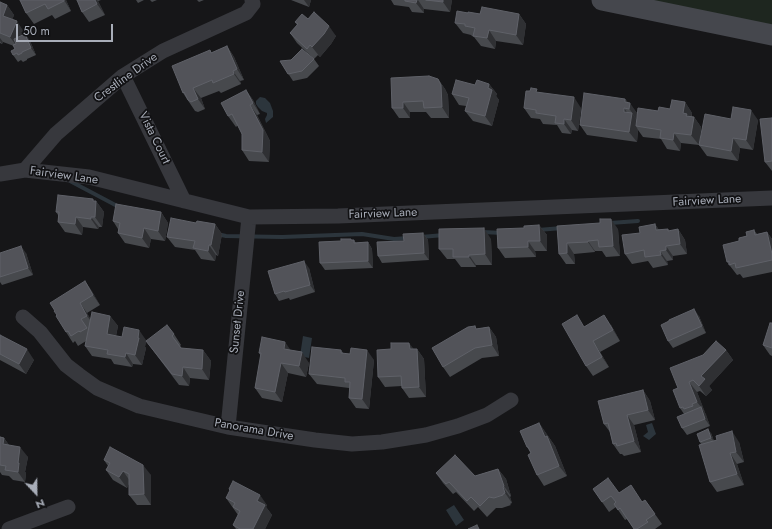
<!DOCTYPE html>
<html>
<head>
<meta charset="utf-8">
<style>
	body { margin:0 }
	#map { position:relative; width:772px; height:529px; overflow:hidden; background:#161618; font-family:Jost,sans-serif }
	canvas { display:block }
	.north { position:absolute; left:16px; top:473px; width:40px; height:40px; -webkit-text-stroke:3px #111113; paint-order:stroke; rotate:158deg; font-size:11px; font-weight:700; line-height:16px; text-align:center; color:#a8adb8 }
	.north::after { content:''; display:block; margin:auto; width:14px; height:18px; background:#a8adb8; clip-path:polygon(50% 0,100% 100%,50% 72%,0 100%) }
	.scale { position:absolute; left:16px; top:24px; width:97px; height:18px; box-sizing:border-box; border:2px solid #a8adb8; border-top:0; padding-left:5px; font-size:12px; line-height:14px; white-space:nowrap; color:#a8adb8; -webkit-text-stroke:3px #111113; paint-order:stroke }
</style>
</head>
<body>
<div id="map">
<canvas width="772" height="529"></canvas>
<div class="north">N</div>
<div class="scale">50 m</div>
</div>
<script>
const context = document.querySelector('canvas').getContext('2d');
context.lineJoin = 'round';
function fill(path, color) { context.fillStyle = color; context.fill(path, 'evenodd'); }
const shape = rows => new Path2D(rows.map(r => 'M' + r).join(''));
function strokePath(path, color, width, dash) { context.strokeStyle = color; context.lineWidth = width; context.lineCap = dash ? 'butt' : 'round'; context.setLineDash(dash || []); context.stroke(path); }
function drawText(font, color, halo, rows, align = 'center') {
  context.font = font + ' Jost,sans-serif'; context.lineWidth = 3.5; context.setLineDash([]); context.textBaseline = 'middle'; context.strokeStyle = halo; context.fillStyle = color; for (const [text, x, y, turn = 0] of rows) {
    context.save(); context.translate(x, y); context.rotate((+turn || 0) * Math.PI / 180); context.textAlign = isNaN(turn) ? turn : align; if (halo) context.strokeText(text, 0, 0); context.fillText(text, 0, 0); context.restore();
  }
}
fill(shape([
	[632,0,772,0,772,29]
]), '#1e261f');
fill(shape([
	[260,97,265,98,270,103,273,111,273,117,266,123,265,119,267,115,267,113,262,111,258,107,256,104,256,101],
	[303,336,312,338,309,358,300,356],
	[652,423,656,434,649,440,643,436,648,432,646,425],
	[454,505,464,520,456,526,446,510]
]), '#2c353c');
strokePath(shape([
	[70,181,121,208],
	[610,223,638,221],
	[538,230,562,228],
	[483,232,502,233],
	[217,234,226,236,282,237,362,234,394,239,408,238],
	[421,237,444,235]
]), '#2c353c', 4);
strokePath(shape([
	[123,76,184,201],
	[25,170,56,134,123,76,163,51,246,13,253,4,252,0],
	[0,174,25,170,89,177,249,217,338,216,772,198],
	[23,317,40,332,66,365,79,375,97,388,139,406,228,427,315,440,352,444,382,442,426,435,458,426,487,415,511,400],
	[228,427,249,217],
	[9,529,68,507]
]), '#37383d', 15);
strokePath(shape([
	[602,0,772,35]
]), '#45474d', 21);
fill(shape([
	[20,0,66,0,71,11,55,19,52,15,34,24,26,13],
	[77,0,101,0,98,1,105,15,89,22,82,12],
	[136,0,144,0,138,3],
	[150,0,157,0,152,2],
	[197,0,204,0,199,2],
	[291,0,311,0,309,7],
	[391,0,452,0,450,12,424,9,424,13,412,12,409,7,394,5],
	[0,2,7,5,14,15,12,20,24,32,23,36,25,34,30,41,36,55,27,59,27,60,23,62,21,60,18,62,13,55,15,49,14,46,3,42,2,44,0,43],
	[468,13,480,14,519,14,526,24,523,45,496,41,495,49,481,46,474,37,472,36,471,35,463,33,455,23],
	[308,19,336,36,331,44,320,57,318,55,314,59,297,43,290,33,297,25,295,22],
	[227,46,234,57,244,80,240,81,241,84,221,93,219,91,201,98,205,109,198,112,195,111,183,93,210,50,212,53],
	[314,59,319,66,307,78,293,81,280,61],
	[438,79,445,89,448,95,449,118,431,118,426,112,410,112,410,118,399,118,392,108],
	[489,84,497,94,496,96,499,100,492,126,473,121,465,111,466,106,459,105,452,94,475,85],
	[246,90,253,100,260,114,257,115,270,141,269,162,249,161,242,150,242,134,238,125,236,127,228,116],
	[539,92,581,108,578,131,572,130,571,134,562,133,557,125,543,124,540,119,531,118,524,108],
	[625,99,637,113,636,119,637,120,658,111,670,109,685,102,692,113,692,117,694,117,701,127,699,145,681,143,680,151,667,149,661,139,643,137,638,130,637,142,587,135,580,125],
	[772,118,772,171,765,162],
	[731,119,758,120,753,150,740,148,738,161,707,156,699,145],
	[94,201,96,201,104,212,102,227,99,227,98,229,83,227,82,235,65,232,58,222,58,215,56,212],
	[161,212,168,223,165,241,151,239,149,248,125,243,118,233,118,229,113,221],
	[196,223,215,224,222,234,218,256,216,255,215,261,201,259,195,250,175,247,167,237],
	[655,224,659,230,668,229,669,231,678,229,685,240,687,254,673,256,673,260,667,261,668,265,653,268,648,261,632,264,625,254,640,233],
	[539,225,547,235,547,251,535,251,536,257,505,258,498,248,524,228],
	[557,226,618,229,620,256,606,257,602,251,595,251,595,252,574,254,575,264,566,264,559,254],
	[754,230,757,234,767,232,772,239,772,272,743,278,740,274,737,275,727,262,739,241],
	[423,233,428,240,429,260,382,263,378,256],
	[491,239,492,265,476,265,476,267,461,267,455,259,447,259,439,249],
	[354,240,356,243,368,242,372,249,373,268,325,270,320,263,341,241],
	[0,253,26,253,33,275,2,285,0,282],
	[309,268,315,292,290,300,289,298,279,301,275,294],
	[85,281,100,305,87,313,90,319,110,316,118,326,116,336,146,340,145,347,146,348,142,365,133,364,132,367,114,364,111,359,92,356,85,346,86,341,78,346,75,341,73,343,66,332,57,315],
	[699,316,706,333,673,348,668,341],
	[772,323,772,356,770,355,763,345],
	[611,325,620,341,600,352,609,367,593,376,586,366,585,326],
	[489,327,496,337,499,356,482,358,450,377,443,367,476,329],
	[174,334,181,345,180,346,181,348,203,350,211,361,209,380,190,378,189,386,179,385,146,341],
	[0,335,34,360,26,374,0,360],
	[414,349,417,349,424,359,426,397,409,398,402,388,402,386,385,387,378,377],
	[291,350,309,363,306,377,288,373,282,402,262,398,255,388,261,356,259,353],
	[341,350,344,354,374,360,369,409,356,408,349,398,350,388,349,388,317,384,309,374],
	[726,350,733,360,709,386,712,390,706,396,700,391,697,392,710,426,687,435,682,428,684,414,680,408,678,388],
	[643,390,650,401,655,420,634,425,641,452,624,456,622,454,620,454,613,444,610,432,604,424],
	[539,423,555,446,567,476,544,486,537,475,531,453,527,447],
	[711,433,714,441,739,442,744,462,737,464,744,485,717,492,710,482,701,444,700,442],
	[0,437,4,438,9,445,28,457,25,472,26,473,25,482,13,480,9,476,2,475,0,472],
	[104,460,151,475,151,505,137,505,129,495,129,483,127,488,113,480,106,470,108,466],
	[498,469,506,479,511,496,510,497,512,503,510,504,511,505,502,508,496,508,487,517,478,507,474,511,456,492,453,494,443,483,436,473,475,476],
	[229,489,267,505,266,507,272,515,265,529,236,529,233,525,238,515,226,498,230,491],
	[593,489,619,493,642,502,645,500,662,524,655,529,634,529,627,519,625,520,616,507,609,512]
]), '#47494d');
fill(shape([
	[64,0,66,0,71,11],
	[95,0,97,0,98,1,105,15,97,4],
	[304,0,311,0,309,7],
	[417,0,418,0,424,9,424,13,416,3],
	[443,0,452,0,450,12,443,2],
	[7,5,14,15,10,26,3,16],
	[519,14,526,24,523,45,516,35],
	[17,21,24,32,18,48,10,37],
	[329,26,336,36,331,44,320,57,312,47],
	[489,30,496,41,495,49,487,38],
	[25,34,30,41,36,55,31,48],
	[0,38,3,42,2,44,0,41],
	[227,46,234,57,244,80,237,69],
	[233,71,240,81,241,84,234,74],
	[438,79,445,89,448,95,449,118,442,107],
	[489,84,497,94,496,96,499,100,492,126,485,116,488,88],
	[193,88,201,98,205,109,198,99],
	[246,90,253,100,260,114,253,103],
	[574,97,581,108,578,131,571,120],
	[625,99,630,105,630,103,637,113,636,119,625,102],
	[403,102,410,112,410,118,403,108],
	[685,102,692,113,691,120,694,117,701,127,699,145,691,135,683,113],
	[250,105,257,115,270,141,269,162,262,152],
	[624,108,631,118,632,113,639,124,636,126,638,130,637,142,629,132,624,112],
	[751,110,758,120,753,150,746,140],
	[564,119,572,130,571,134,564,124],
	[674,133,681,143,680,151,673,140],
	[733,138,740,148,738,161,731,151],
	[93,199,96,204,96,201,104,212,102,227,95,217],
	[161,212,168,223,165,241,158,231],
	[76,217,83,227,82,235,75,224],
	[91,217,99,227,98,229,91,219],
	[611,219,618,229,620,256,613,246],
	[215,224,222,234,218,256,211,245],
	[655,224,662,235,656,230],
	[539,225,547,235,547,251,540,241],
	[144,228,151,239,149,248,142,238],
	[484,228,491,239,492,265,485,254],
	[678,229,685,240,687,254,680,244],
	[767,232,772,239,772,254],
	[423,233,428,240,429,260,424,253],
	[528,241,535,251,536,257,528,247],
	[588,241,595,251,595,252,588,242],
	[368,242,372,249,373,268,368,261],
	[567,243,574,254,575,264,567,253],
	[209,245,216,255,215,261,208,251],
	[21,246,26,253,33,275,28,268],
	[666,246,673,256,673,260,666,250],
	[660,251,667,261,668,265,661,255],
	[469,255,476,265,476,267,469,257],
	[304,261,309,268,315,292,310,285],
	[85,281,92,291,100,305,93,295],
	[80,303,87,313,95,326,87,316],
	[694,309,699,316,706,333,702,326],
	[604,315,611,325,620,341,613,330],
	[110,316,118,326,114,345,107,334],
	[489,327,496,337,499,356,492,345],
	[139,330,146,340,145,347,146,348,142,365,135,355],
	[593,341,600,352,609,367,602,357],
	[285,342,292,352,284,349],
	[409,343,417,353,410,349],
	[27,349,34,360,26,374,19,364],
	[417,349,424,359,426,397,419,387],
	[203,350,211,361,209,380,202,369],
	[367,350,374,360,369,409,362,399],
	[726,350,733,360,709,386,712,390,706,396,699,386,701,376],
	[302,352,309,363,306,377,299,366],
	[126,353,133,364,132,367,125,357],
	[281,363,288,373,282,402,275,392],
	[183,367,190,378,189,386,182,376],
	[689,382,697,392,705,412,697,402],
	[643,390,650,401,655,420,648,410],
	[701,407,706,414,710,426,705,419],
	[627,415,634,425,641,452,634,441],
	[539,423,555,446,567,476,559,466,545,437],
	[708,429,711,433,714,441,711,438],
	[732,431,739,442,744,462,736,452],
	[4,438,11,448,3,444],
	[20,447,28,457,25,472,26,473,25,482,18,472,18,463],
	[730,453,737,464,744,485,737,474],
	[143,465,151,475,151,505,144,494],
	[498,469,506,479,511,496,504,486],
	[123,471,130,481,127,488,119,477],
	[503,487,510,497,512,503,505,493],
	[260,495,267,505,266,507,272,515,265,529,253,529,257,501]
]), '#2f3033');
const building = shape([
	[20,0,64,0,64,1,48,9,45,4,26,13,20,0],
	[77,0,95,0,97,4,82,12,77,0],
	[405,0,417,0,416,3,405,1,405,0],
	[426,0,443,0,443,2,426,0],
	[0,2,7,5,3,16,17,21,10,37,0,33,0,2],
	[482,7,519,14,516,35,489,30,487,38,473,36,475,28,465,26,465,24,455,23,457,11,468,13,468,12,480,14,482,7],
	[314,12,329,26,324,34,312,47,310,45,307,49,290,33,298,24,295,22,302,14,308,19,314,12],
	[25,34,31,48,22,52,22,53,18,55,17,53,13,55,11,51,15,49,13,45,16,44,14,39,25,34],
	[227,46,237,69,233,71,234,74,213,83,212,80,193,88,198,99,191,102,188,100,184,92,183,93,172,66,210,50,211,53,227,46],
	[302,49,314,59,302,71,288,74,280,61,291,60,302,49],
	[429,76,438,79,441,85,442,107,424,108,423,101,403,102,403,108,392,108,391,78,429,76],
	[456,80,475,85,477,80,489,84,488,88,492,90,485,116,465,111,469,98,452,94,456,80],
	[531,88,537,89,536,92,574,97,571,120,564,119,564,124,555,123,556,116,536,113,536,110,524,108,526,91,530,91,531,88],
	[246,90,253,103,250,105,263,130,262,152,242,150,242,134,232,114,228,116,221,103,246,90],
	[584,93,625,99,625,102,630,103,629,109,624,108,624,112,632,113,629,132,580,125,584,93],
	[672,100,685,102,683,113,687,114,686,116,694,117,691,135,674,133,673,140,660,138,661,130,636,126,638,108,658,111,659,107,670,109,672,100],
	[733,107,751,110,746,140,733,138,731,151,699,145,705,114,731,119,733,107],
	[772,118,772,161,765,162,760,119,772,118],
	[58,195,93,199,93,201,96,201,95,217,91,217,91,219,76,217,75,224,58,222,59,212,56,212,58,195],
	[116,204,161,212,158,231,144,228,142,238,118,233,120,223,113,221,116,204],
	[171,218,196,223,197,221,215,224,211,245,209,245,208,251,193,248,195,241,167,237,171,218],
	[600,219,611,219,613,246,599,247,598,240,588,241,588,242,567,243,567,253,559,254,557,226,600,223,600,219],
	[655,224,656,230,668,229,668,231,678,229,680,244,666,246,666,250,660,251,661,255,645,257,644,250,625,254,622,235,640,233,639,227,655,224],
	[539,225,540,241,528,241,528,247,498,248,497,229,524,228,524,226,539,225],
	[484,228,485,254,469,255,469,257,453,257,453,249,439,249,439,229,484,228],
	[754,230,755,235,767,232,772,254,772,260,736,268,735,263,729,265,729,261,727,262,723,245,739,241,739,238,747,236,746,232,754,230],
	[423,233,424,253,378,256,377,242,404,241,403,234,423,233],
	[341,239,351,239,351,240,354,240,354,243,368,242,368,261,320,263,319,242,341,241,341,239],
	[21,246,28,268,0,277,0,253,21,246],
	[304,261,310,285,285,292,284,291,275,294,268,271,304,261],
	[85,281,93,295,80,303,87,316,81,319,87,328,80,332,79,331,71,336,68,331,66,332,56,316,57,315,54,311,55,311,50,303,85,281],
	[694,309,702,326,668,341,661,325,669,321,669,320,694,309],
	[92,312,110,316,107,334,122,337,124,327,139,330,138,338,139,338,135,355,126,353,125,357,107,354,108,350,85,346,92,312],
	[577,315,584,327,604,315,613,330,593,341,602,357,586,366,562,324,577,315],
	[770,323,772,323,772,348,763,345,770,323],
	[167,325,174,334,172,336,181,348,203,350,202,369,183,367,182,376,172,374,146,341,167,325],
	[475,326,476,329,489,327,492,345,475,348,443,367,432,348,468,327,475,326],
	[0,335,27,349,19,364,0,354,0,335],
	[262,337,285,342,284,349,302,352,299,366,281,363,275,392,255,388,261,353,259,353,262,337],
	[716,341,726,350,701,376,705,379,699,386,693,380,689,382,697,402,692,404,693,406,684,409,683,407,680,408,673,390,678,388,670,368,703,355,716,341],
	[391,343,409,343,410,349,417,349,419,387,402,388,401,376,378,377,377,350,391,349,391,343],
	[312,347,341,350,341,353,350,354,351,348,367,350,362,399,349,398,350,382,345,382,345,378,309,374,312,347],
	[643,390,648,410,627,415,634,441,617,446,616,443,613,444,608,423,604,424,598,401,643,390],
	[701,407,705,419,682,428,677,417,701,407],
	[539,423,545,437,547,436,559,466,537,475,528,455,531,453,528,447,527,447,520,431,539,423],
	[708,429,711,438,700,442,697,434,708,429],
	[732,431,736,452,730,453,737,474,710,482,699,445,717,440,716,436,732,431],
	[0,437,4,438,3,444,20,447,18,463,19,463,18,472,5,470,6,466,0,465,0,437],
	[110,447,143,465,144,494,129,495,129,474,123,471,119,477,106,470,110,463,104,460,110,447],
	[455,455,475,476,498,469,504,486,503,487,505,493,503,494,503,495,494,498,489,497,480,506,471,497,467,501,449,482,446,484,436,473,455,455],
	[608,478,619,493,631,485,642,502,645,500,655,514,646,520,648,522,637,529,634,529,620,508,618,510,614,504,616,502,611,496,602,502,593,489,608,478],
	[233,481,260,495,257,501,265,505,253,529,240,529,233,525,240,511,233,507,235,503,226,498,230,490,229,489,233,481],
	[477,525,479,529,468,529,477,525]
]);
fill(building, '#525359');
strokePath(building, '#5f6168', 1);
drawText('12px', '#a8adb8', '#111113', [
	["Crestline Drive",126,78,-36],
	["Vista Court",154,138,64],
	["Fairview Lane",64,176,8],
	["Fairview Lane",707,201,-3],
	["Fairview Lane",383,214,-2],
	["Sunset Drive",238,322,-84],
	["Panorama Drive",254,430,10]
]);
</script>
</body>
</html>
